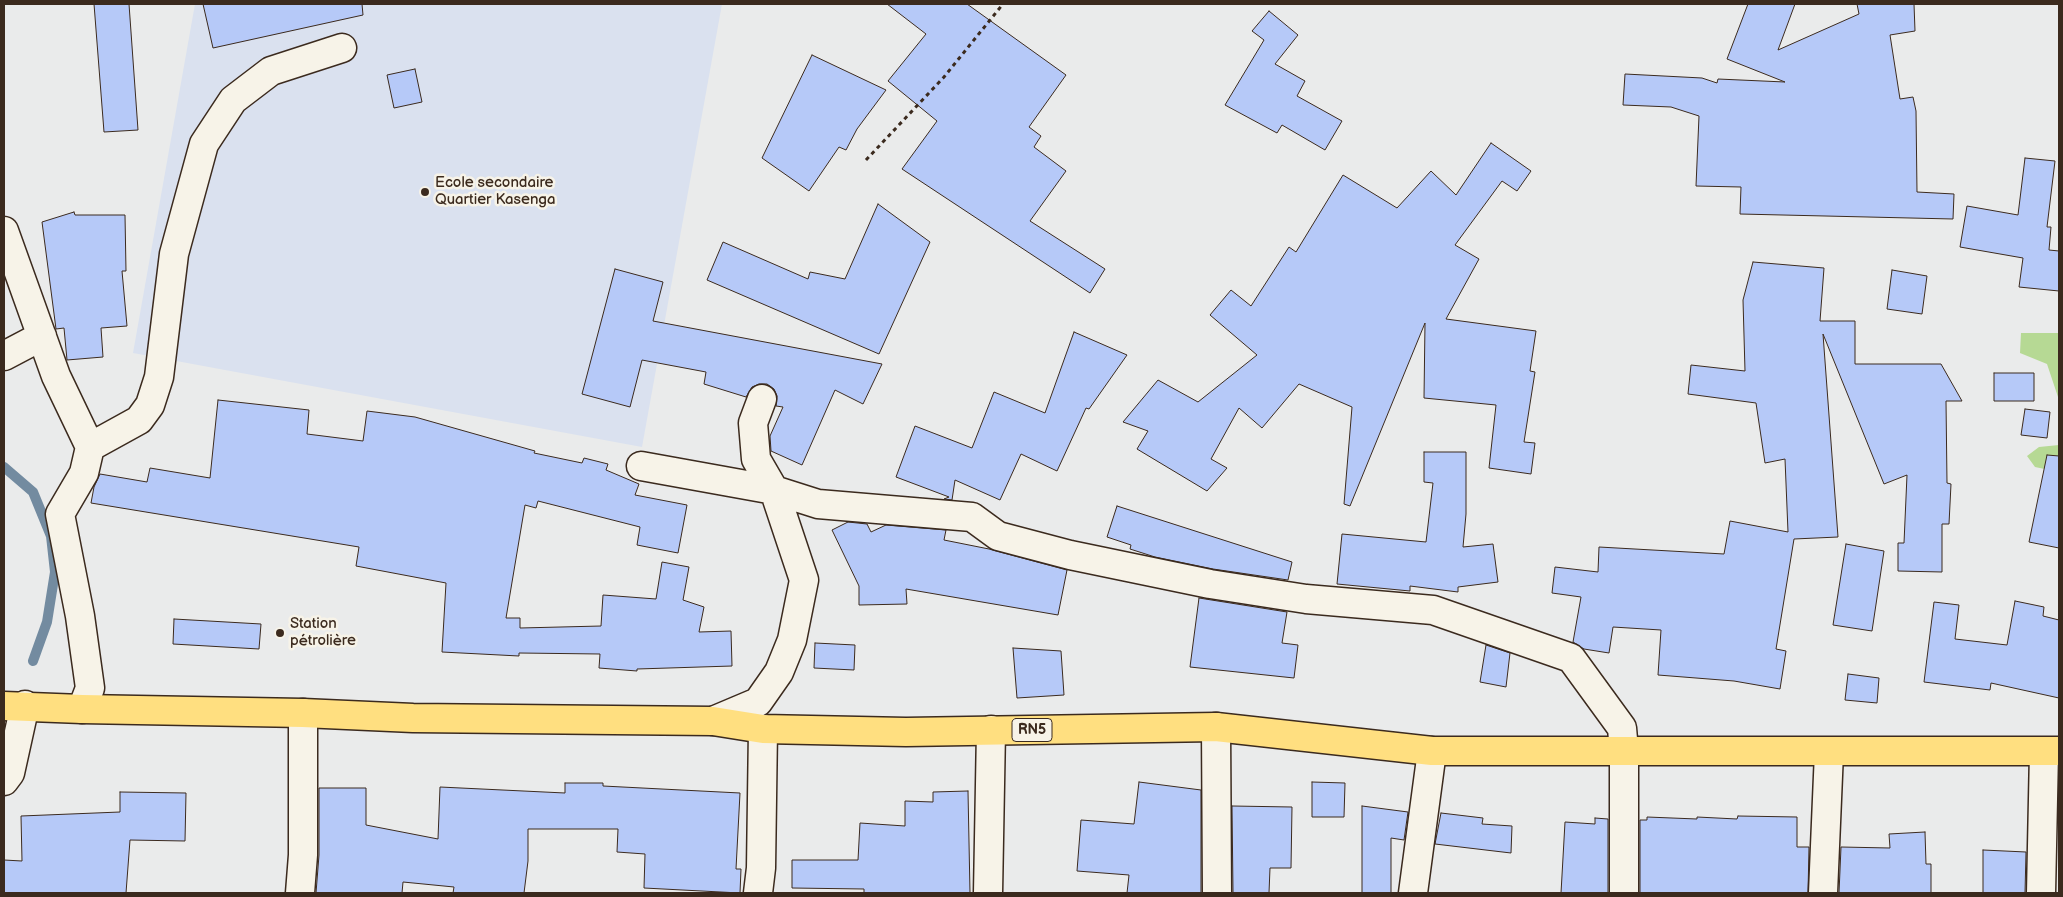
<!DOCTYPE html>
<html>
<head>
<meta charset="utf-8">
<style>
	body { margin:0 }
	#map { position:relative; width:2063px; height:897px; overflow:hidden; background:#eaebeb; font-family:"Balsamiq Sans",sans-serif }
	canvas { display:block }
	.frame { position:absolute; inset:0; border:5px solid #3b2a1e; pointer-events:none }
</style>
</head>
<body>
<div id="map">
<canvas width="2063" height="897"></canvas>
<div class="frame"></div>
</div>
<script>
const context = document.querySelector('canvas').getContext('2d');
context.lineJoin = 'round';
function fill(path, color) { context.fillStyle = color; context.fill(path, 'evenodd'); }
const shape = rows => new Path2D(rows.map(r => 'M' + r).join(''));
function strokePath(path, color, width, dash) { context.strokeStyle = color; context.lineWidth = width; context.lineCap = dash ? 'butt' : 'round'; context.setLineDash(dash || []); context.stroke(path); }
function drawText(font, color, halo, rows, align = 'center') {
  context.font = font + ' "Balsamiq Sans",sans-serif'; context.lineWidth = 5; context.setLineDash([]); context.textBaseline = 'middle'; context.strokeStyle = halo; context.fillStyle = color; for (const [text, x, y, turn = 0] of rows) {
    context.save(); context.translate(x, y); context.rotate((+turn || 0) * Math.PI / 180); context.textAlign = isNaN(turn) ? turn : align; if (halo) context.strokeText(text, 0, 0); context.fillText(text, 0, 0); context.restore();
  }
}
fill(shape([
	[195,4,722,4,642,447,133,353]
]), '#dae1ef');
fill(shape([
	[2021,333,2059,333,2059,400,2047,364,2020,353],
	[2059,445,2059,472,2035,467,2027,456,2039,447]
]), '#b6d994');
strokePath(shape([
	[4,467,33,492,51,536,55,572,47,622,33,661]
]), '#738ba0', 10);
const building = shape([
	[94,4,129,4,138,130,104,132,94,4],
	[203,4,362,4,363,15,213,48,203,4],
	[887,4,967,4,1066,75,1029,127,1041,136,1034,147,1066,171,1030,221,1105,269,1090,293,902,169,937,121,888,81,926,34,887,4],
	[1748,4,1795,4,1778,50,1859,14,1857,4,1914,4,1915,31,1890,35,1900,99,1913,97,1916,111,1917,192,1954,194,1953,219,1740,214,1741,187,1696,186,1699,116,1671,107,1623,105,1625,74,1702,78,1717,83,1718,79,1785,82,1727,59,1748,4],
	[1269,11,1298,35,1275,64,1305,81,1297,96,1342,121,1325,150,1282,125,1277,133,1225,105,1264,40,1252,31,1269,11],
	[812,55,886,90,857,129,846,150,839,147,809,191,762,158,812,55],
	[415,69,422,102,394,108,387,75,415,69],
	[1491,143,1531,171,1517,191,1502,181,1455,245,1479,259,1446,319,1536,331,1530,371,1535,372,1524,442,1535,443,1531,474,1489,468,1496,405,1424,398,1425,323,1350,506,1344,504,1352,407,1299,384,1262,428,1239,408,1211,459,1227,468,1207,491,1137,449,1148,431,1123,422,1158,380,1198,402,1257,355,1210,315,1231,290,1251,306,1289,247,1296,252,1343,175,1397,208,1431,171,1456,195,1491,143],
	[2025,158,2055,161,2047,227,2051,227,2049,250,2059,251,2059,291,2019,287,2023,258,1960,247,1967,206,2018,215,2025,158],
	[878,204,930,242,879,354,707,280,723,242,808,279,810,272,845,279,878,204],
	[74,212,75,215,125,215,126,271,122,271,127,326,101,328,103,357,67,360,64,328,56,329,42,222,74,212],
	[1753,262,1824,268,1820,321,1855,321,1855,364,1941,364,1962,401,1946,401,1947,483,1951,484,1949,524,1942,524,1942,572,1898,571,1898,543,1904,543,1907,475,1884,484,1823,334,1838,537,1794,539,1776,649,1786,651,1780,689,1734,681,1658,675,1661,630,1613,627,1609,653,1584,649,1573,642,1581,597,1552,593,1555,567,1598,572,1599,547,1724,554,1730,521,1788,532,1785,459,1765,463,1756,403,1688,394,1691,365,1745,371,1743,300,1753,262],
	[615,269,663,282,653,321,882,364,863,404,835,390,802,465,771,451,770,436,783,407,776,406,777,396,774,389,767,384,759,384,752,387,746,397,704,384,706,372,642,360,630,407,582,394,615,269],
	[1892,270,1927,276,1922,314,1887,309,1892,270],
	[1074,332,1127,355,1089,409,1086,408,1057,471,1021,454,1000,500,955,480,952,500,944,499,949,497,896,477,915,426,972,448,994,392,1045,413,1074,332],
	[1994,373,2034,373,2034,401,1994,401,1994,373],
	[218,400,309,410,307,434,363,441,367,411,415,417,535,451,534,453,582,463,584,458,608,464,606,470,639,484,635,495,687,505,678,553,637,545,640,527,538,501,536,508,525,505,506,618,520,618,520,628,601,626,603,595,656,599,662,562,689,567,683,600,704,607,699,632,731,631,732,666,637,669,637,671,599,668,600,654,519,653,519,656,442,652,446,583,356,566,359,547,91,503,94,487,100,474,147,482,150,468,210,478,218,400],
	[2025,409,2050,412,2047,438,2021,435,2025,409],
	[1424,452,1466,452,1466,514,1463,547,1493,544,1498,582,1458,587,1458,592,1410,586,1410,591,1337,584,1342,534,1426,542,1433,483,1424,482,1424,452],
	[2047,455,2059,456,2059,548,2029,542,2047,455],
	[1117,506,1292,562,1288,580,1213,569,1155,557,1130,549,1131,545,1107,537,1117,506],
	[848,522,867,524,871,532,886,525,946,530,944,540,989,549,1067,570,1058,615,906,589,907,604,859,605,859,586,832,530,848,522],
	[1846,544,1884,551,1872,631,1833,625,1846,544],
	[1199,598,1287,612,1282,643,1298,645,1294,678,1190,667,1199,598],
	[2015,601,2044,607,2043,616,2059,620,2059,698,1991,683,1990,690,1924,682,1934,602,1959,605,1955,639,2007,645,2015,601],
	[174,619,261,624,259,649,173,644,174,619],
	[815,643,855,645,854,670,814,668,815,643],
	[1486,645,1510,653,1506,687,1480,682,1486,645],
	[1013,648,1061,651,1064,695,1017,698,1013,648],
	[1848,674,1879,678,1877,703,1845,700,1848,674],
	[1139,782,1201,790,1201,893,1127,893,1129,875,1077,871,1081,820,1134,824,1139,782],
	[1312,782,1345,783,1344,817,1312,817,1312,782],
	[565,783,603,783,603,786,740,793,736,869,741,869,740,893,644,888,645,854,617,852,618,829,528,829,528,861,524,893,453,893,454,887,403,882,402,893,316,893,319,855,319,788,366,788,366,825,438,839,440,787,565,793,565,783],
	[968,791,970,893,864,893,864,889,792,888,792,860,858,860,860,823,905,826,905,801,933,802,933,792,968,791],
	[120,792,186,793,185,841,130,840,126,893,4,893,4,860,22,861,21,816,120,812,120,792],
	[1232,806,1292,807,1291,868,1270,868,1269,893,1233,893,1232,806],
	[1362,806,1408,812,1404,840,1391,838,1391,893,1362,893,1362,806],
	[1441,813,1483,818,1482,824,1512,826,1511,853,1435,844,1441,813],
	[1738,816,1797,817,1797,847,1809,847,1808,893,1640,893,1640,820,1647,820,1647,817,1697,819,1697,817,1737,819,1738,816],
	[1595,818,1608,819,1608,893,1561,893,1565,822,1595,824,1595,818],
	[1925,832,1926,864,1931,864,1931,893,1839,893,1841,847,1890,848,1889,834,1925,832],
	[1983,850,2026,852,2025,893,1983,893,1983,850]
]);
fill(building, '#b6c9f8');
strokePath(building, '#3b2a1e', 1);
const street = shape([
	[4,231,56,376,90,447],
	[4,356,42,336],
	[641,466,774,490,818,504,972,517,998,536,1070,555,1210,584,1306,599,1433,610,1571,658,1622,728,1624,751,1624,893],
	[82,709,90,688,80,616,60,514,84,473,90,447,139,420,150,405,159,377,174,254,204,144,233,100,271,71,342,48],
	[713,721,758,702,779,672,792,640,804,580,774,490,756,459,753,423,762,399],
	[1216,727,1217,893],
	[4,781,10,773,25,705],
	[300,893,303,855,303,713],
	[758,893,761,868,763,729],
	[988,893,991,730],
	[1413,893,1432,751],
	[1823,893,1829,752],
	[2041,893,2044,752]
]);
const highway = shape([
	[4,706,82,709,303,713,413,718,713,721,763,729,906,732,1216,727,1432,751,2059,751]
]);
strokePath(street, '#3b2a1e', 31);
strokePath(highway, '#3b2a1e', 31);
strokePath(shape([
	[866,160,944,77,1003,4]
]), '#3b2a1e', 3, [4, 4]);
strokePath(street, '#f7f3e8', 28);
strokePath(highway, '#ffdf80', 28);
for (const [x, y, r, color] of [
	[425,192,5,"#3b2a1e"],
	[280,633,5,"#3b2a1e"]
]) { const dot = new Path2D(); dot.arc(x, y, r, 0, 2 * Math.PI); context.fillStyle = color; context.fill(dot); strokePath(dot, '#f7f3e8', 2); }
for (const [x, y, w] of [
	[1032,730,40]
]) { const box = new Path2D(); box.roundRect(x - w / 2, y - 11.5, w, 23, 4); context.fillStyle = '#f7f3e8'; context.fill(box); strokePath(box, '#3b2a1e', 1); }
drawText('bold 14px', '#3b2a1e', null, [
	["RN5",1032,730]
]);
drawText('15px', '#3b2a1e', '#f7f3e8', [
	["Ecole secondaire",435,183],
	["Quartier Kasenga",435,200],
	["Station",290,624],
	["pétrolière",290,641]
], 'left');
</script>
</body>
</html>
